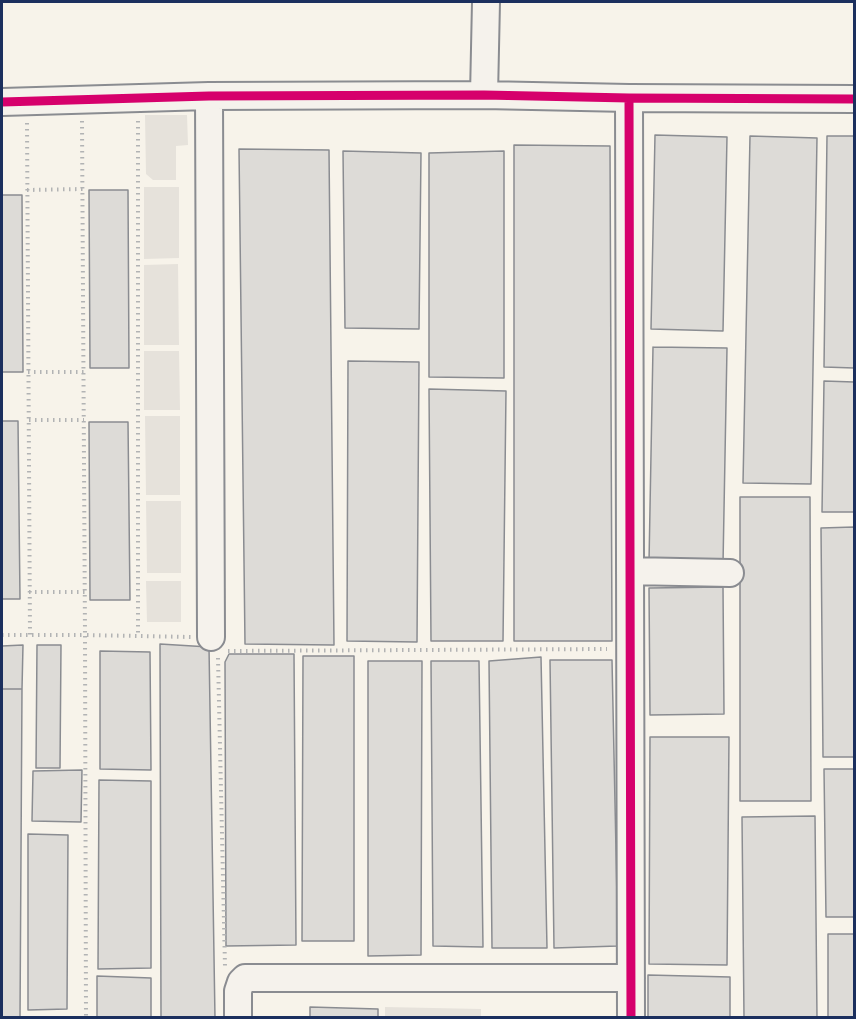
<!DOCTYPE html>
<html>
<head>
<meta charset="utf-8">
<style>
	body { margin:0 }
	#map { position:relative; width:856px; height:1019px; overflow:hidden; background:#f7f3ea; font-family:"Shantell Sans",sans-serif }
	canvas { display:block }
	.frame { position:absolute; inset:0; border:3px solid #1b2f5e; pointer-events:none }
</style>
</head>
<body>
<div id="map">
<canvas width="856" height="1019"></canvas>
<div class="frame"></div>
</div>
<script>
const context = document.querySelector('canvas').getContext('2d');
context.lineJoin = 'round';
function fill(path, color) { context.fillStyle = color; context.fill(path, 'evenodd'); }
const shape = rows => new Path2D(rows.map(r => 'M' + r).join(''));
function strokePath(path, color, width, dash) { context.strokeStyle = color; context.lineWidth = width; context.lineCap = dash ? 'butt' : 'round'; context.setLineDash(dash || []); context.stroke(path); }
fill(shape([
	[145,115,187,115,188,145,176,146,176,180,153,180,146,174],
	[144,187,179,187,179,258,144,259],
	[178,264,179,345,144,345,144,265],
	[144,351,179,351,180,410,144,410],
	[145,416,180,416,180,495,146,495],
	[146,501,181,501,181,573,147,573],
	[146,581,181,581,181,622,147,622],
	[385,1007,481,1009,481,1017,385,1017]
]), '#e6e2db');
const building = shape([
	[655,135,727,137,723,331,651,329,655,135],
	[750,136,817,138,811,484,743,483,750,136],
	[827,136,854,136,854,368,824,367,827,136],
	[514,145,610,146,612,641,514,641,514,145],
	[239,149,329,150,334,645,245,644,239,149],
	[343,151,421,153,419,329,345,328,343,151],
	[504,151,504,378,429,377,429,153,504,151],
	[89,190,128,190,129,368,90,368,89,190],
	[2,195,22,195,23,372,2,372,2,195],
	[653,347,727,348,723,564,649,562,653,347],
	[348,361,419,362,417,642,347,641,348,361],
	[824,381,854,382,854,512,822,512,824,381],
	[429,389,506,391,503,641,431,641,429,389],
	[2,421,18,421,20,599,2,599,2,421],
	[89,422,128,422,130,600,90,600,89,422],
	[740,497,810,497,811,801,740,801,740,497],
	[854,527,854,757,823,757,821,528,854,527],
	[723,587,724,714,650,715,649,588,723,587],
	[160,644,209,647,215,1018,161,1018,160,644],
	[23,645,22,689,2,689,2,646,23,645],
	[37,645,61,645,60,768,36,768,37,645],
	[100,651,150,652,151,770,100,769,100,651],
	[229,654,294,654,296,945,226,946,225,662,229,654],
	[303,656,354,656,354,941,302,941,303,656],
	[541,657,547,948,492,948,489,661,541,657],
	[550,660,612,660,618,946,554,948,550,660],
	[368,661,422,661,421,955,368,956,368,661],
	[431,661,479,661,483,947,433,946,431,661],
	[2,689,22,689,20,1018,2,1018,2,689],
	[650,737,729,737,727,965,649,964,650,737],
	[824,769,854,769,854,917,826,917,824,769],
	[82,770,81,822,32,821,33,771,82,770],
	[99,780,151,781,151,968,98,969,99,780],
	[815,816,817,1018,744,1018,742,817,815,816],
	[28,834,68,835,67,1009,28,1010,28,834],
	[828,934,854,934,854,1018,828,1018,828,934],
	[648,975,730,977,730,1018,648,1018,648,975],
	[97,976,151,978,151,1018,97,1018,97,976],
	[310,1007,378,1009,378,1018,310,1018,310,1007]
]);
fill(building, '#dddbd7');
strokePath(building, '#8a8c91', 1.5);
const minor = shape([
	[484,95,486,2],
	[209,96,211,637],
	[629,98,631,1018],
	[2,102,209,96,484,95,629,98,854,99],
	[630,571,730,573],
	[238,1018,238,991,241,982,245,978,631,978]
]);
strokePath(minor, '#8a8c91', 30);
strokePath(shape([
	[82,121,85,635,191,637],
	[138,121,138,636],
	[27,123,30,635],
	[27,190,83,189],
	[28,372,84,372],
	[29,420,84,420],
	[29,592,85,592],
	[2,635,85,635,86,1018],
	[228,651,607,649],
	[218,658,225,966]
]), '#b2b3b4', 4, [1.5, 4.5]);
strokePath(minor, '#f5f2ec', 26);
strokePath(shape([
	[629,98,631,1018],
	[2,102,209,96,484,95,629,98,854,99]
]), '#d6006c', 9);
</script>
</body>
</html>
